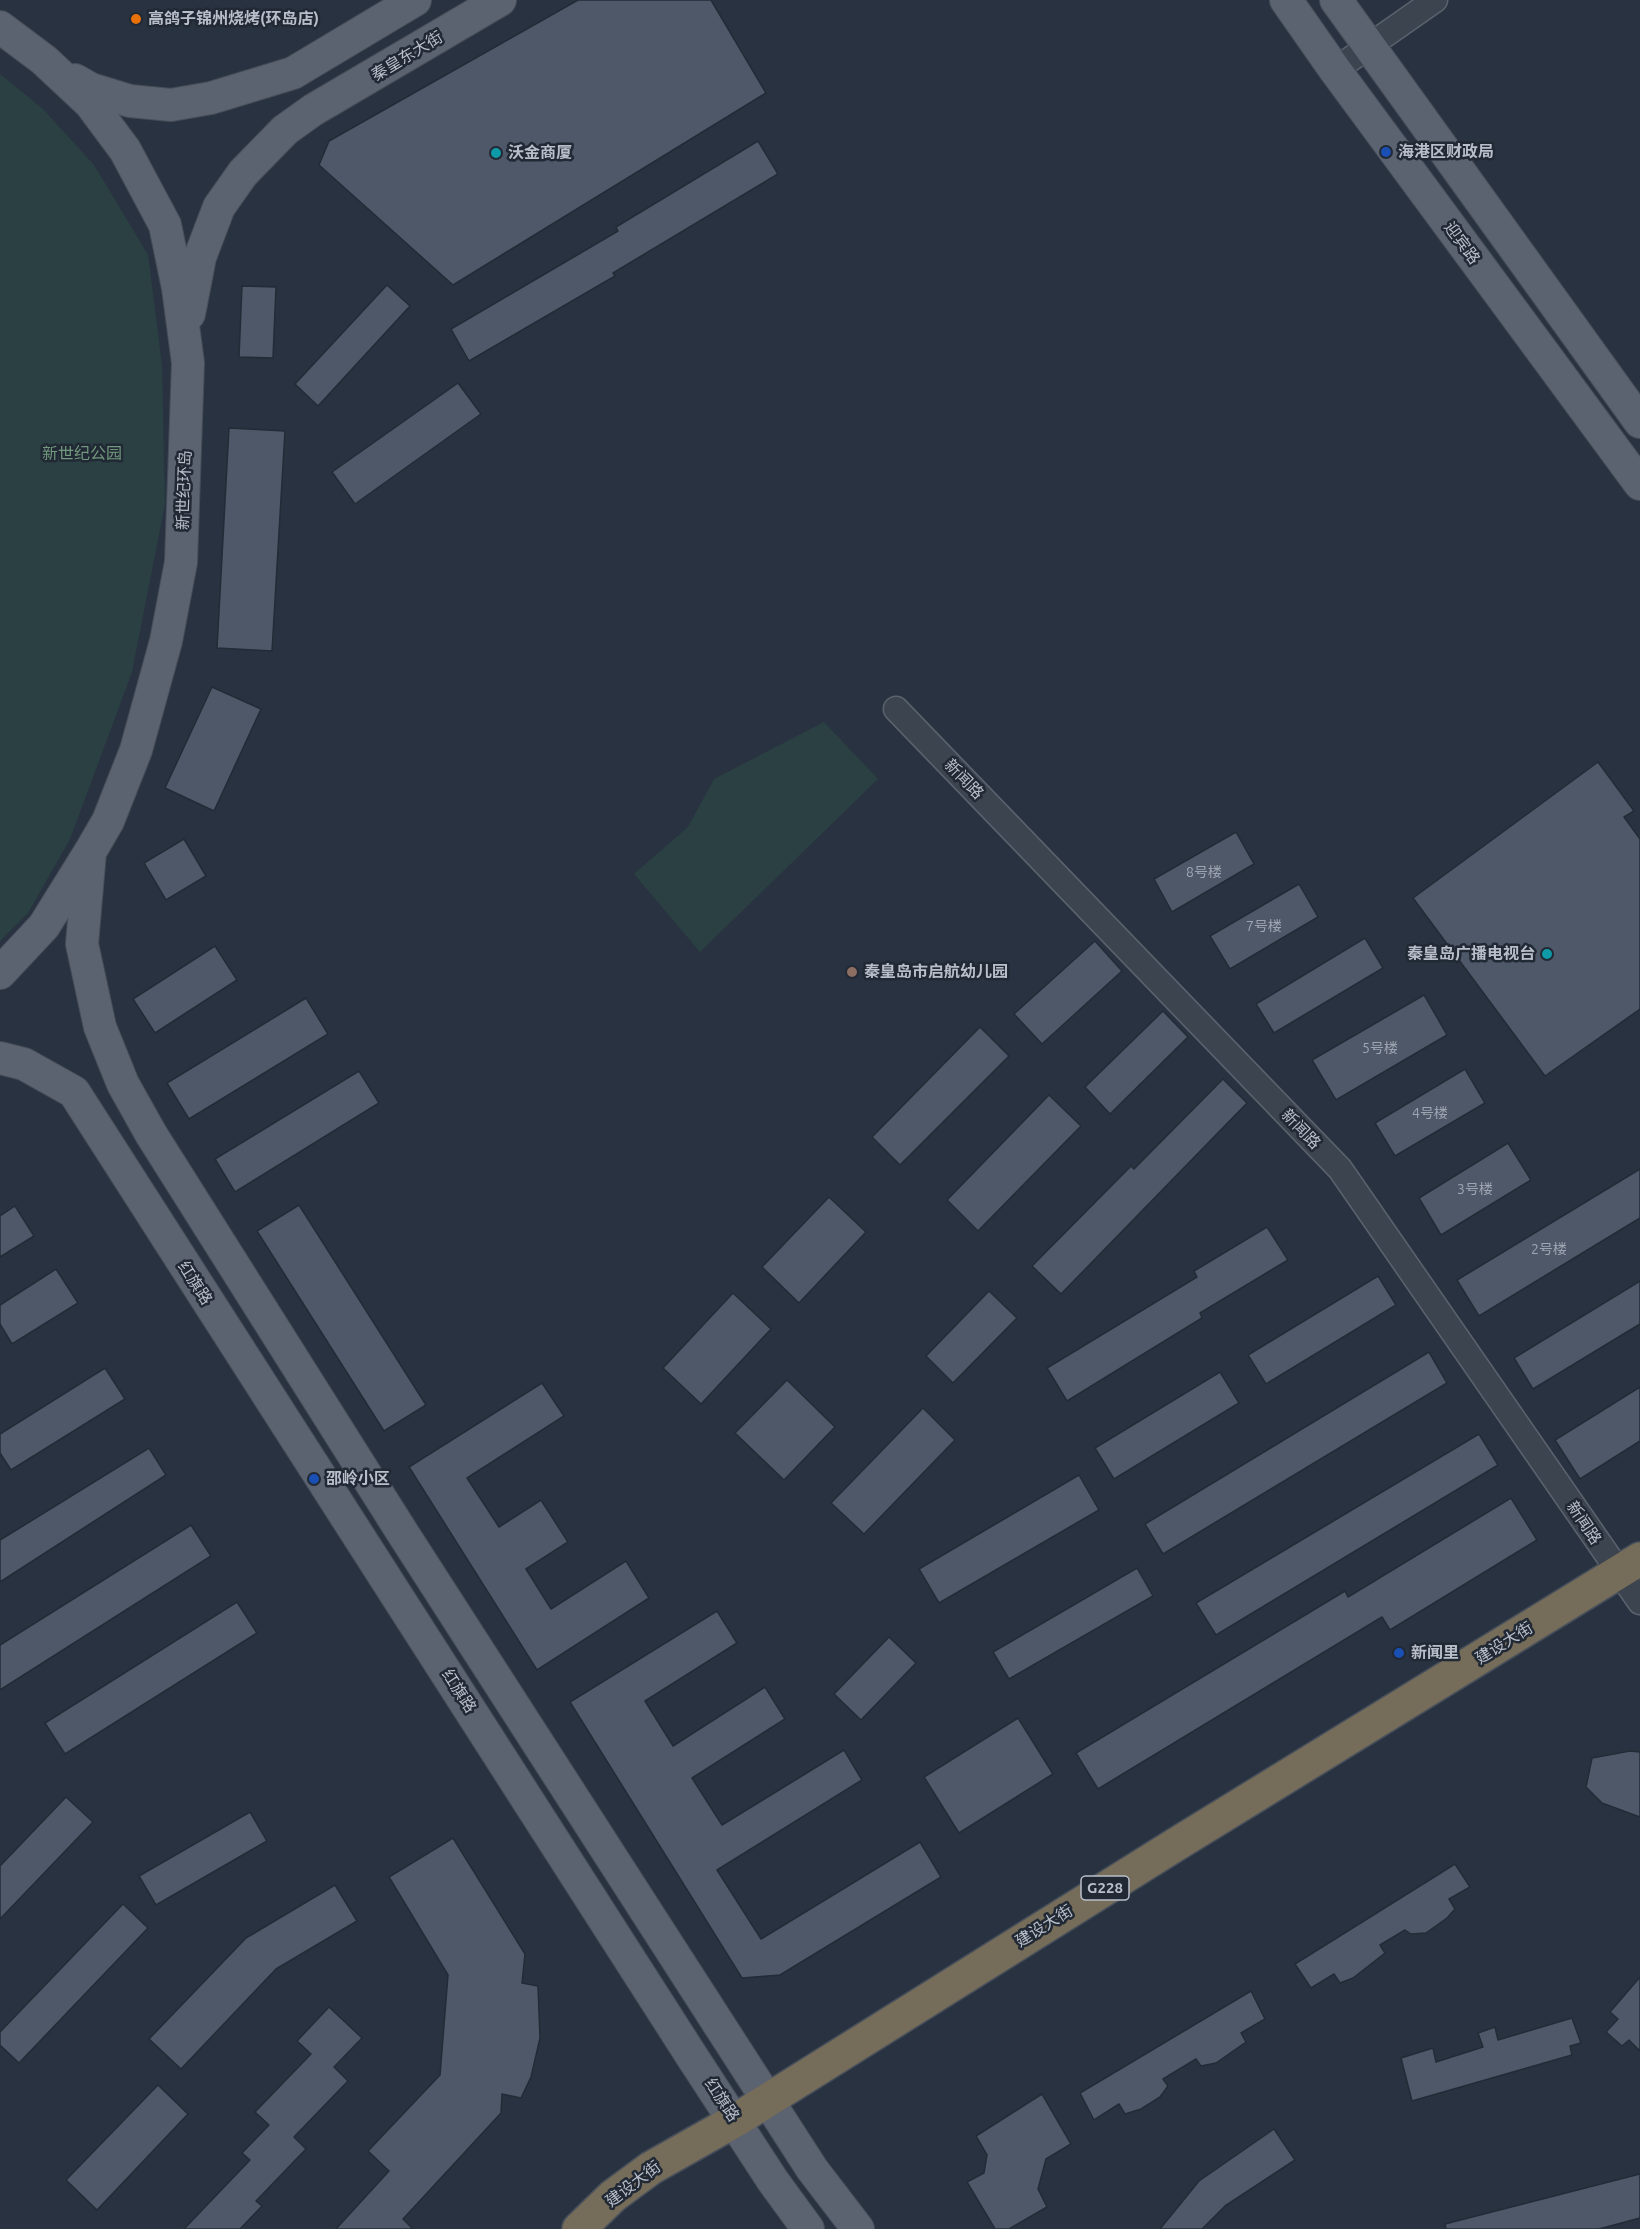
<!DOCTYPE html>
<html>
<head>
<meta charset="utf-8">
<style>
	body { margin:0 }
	canvas { display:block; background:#283240 }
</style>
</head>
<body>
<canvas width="1640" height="2229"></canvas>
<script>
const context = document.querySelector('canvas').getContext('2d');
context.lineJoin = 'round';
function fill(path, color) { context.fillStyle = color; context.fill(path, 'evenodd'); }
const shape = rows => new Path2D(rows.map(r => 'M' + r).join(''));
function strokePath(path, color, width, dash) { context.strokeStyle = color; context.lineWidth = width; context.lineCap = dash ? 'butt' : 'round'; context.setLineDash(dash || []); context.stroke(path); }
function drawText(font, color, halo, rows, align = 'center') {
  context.font = font + ' Ubuntu,"Noto Sans SC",sans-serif'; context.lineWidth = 5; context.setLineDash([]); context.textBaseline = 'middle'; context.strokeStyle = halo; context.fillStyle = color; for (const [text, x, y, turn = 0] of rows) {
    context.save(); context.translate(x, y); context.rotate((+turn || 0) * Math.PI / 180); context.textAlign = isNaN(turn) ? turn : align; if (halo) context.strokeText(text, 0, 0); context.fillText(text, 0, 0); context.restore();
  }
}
fill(shape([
	[0,74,43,109,94,165,148,255,162,365,165,504,132,672,70,839,28,913,0,941],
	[824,722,878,779,700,952,634,874,688,827,714,779]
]), '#2b4042');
const building = shape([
	[578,0,711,0,766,93,453,285,319,165,329,141,578,0],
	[758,141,778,174,613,273,615,276,469,361,451,329,618,231,616,227,758,141],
	[387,285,410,306,318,406,295,384,387,285],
	[242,286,276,287,273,358,239,357,242,286],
	[458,383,481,414,355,504,332,472,458,383],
	[229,428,285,431,272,651,217,648,229,428],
	[212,687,261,709,214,811,165,788,212,687],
	[1598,762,1634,811,1624,817,1640,839,1640,1009,1545,1076,1413,898,1598,762],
	[1236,832,1254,864,1172,912,1154,879,1236,832],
	[184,839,206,876,166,900,144,863,184,839],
	[1299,884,1318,917,1230,969,1210,936,1299,884],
	[1365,938,1383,968,1274,1033,1256,1004,1365,938],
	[1095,941,1122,971,1042,1044,1014,1014,1095,941],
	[215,946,237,980,155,1033,133,999,215,946],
	[1424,995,1447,1035,1336,1100,1312,1060,1424,995],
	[306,998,328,1034,189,1119,167,1083,306,998],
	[1163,1011,1188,1037,1110,1114,1085,1087,1163,1011],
	[980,1027,1009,1056,900,1165,872,1137,980,1027],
	[1465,1069,1485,1103,1395,1156,1375,1123,1465,1069],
	[359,1071,379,1103,235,1192,215,1159,359,1071],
	[1223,1079,1247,1103,1061,1294,1032,1266,1131,1166,1134,1169,1223,1079],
	[1049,1095,1081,1126,978,1231,947,1200,1049,1095],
	[1508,1143,1531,1180,1441,1235,1419,1198,1508,1143],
	[1640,1169,1640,1218,1479,1316,1457,1280,1640,1169],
	[829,1197,866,1232,799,1303,762,1267,829,1197],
	[299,1205,426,1405,384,1431,257,1231,299,1205],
	[15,1206,34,1236,0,1257,0,1216,15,1206],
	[1267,1227,1288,1260,1200,1313,1202,1318,1067,1401,1047,1368,1197,1277,1194,1271,1267,1227],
	[56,1269,78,1303,12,1344,0,1324,0,1305,56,1269],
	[1378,1276,1396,1305,1266,1384,1248,1355,1378,1276],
	[1640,1281,1640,1324,1533,1389,1514,1358,1640,1281],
	[989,1291,1017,1318,953,1383,926,1356,989,1291],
	[733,1293,771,1329,701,1404,663,1368,733,1293],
	[1429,1352,1447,1383,1163,1554,1145,1524,1429,1352],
	[105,1368,125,1399,11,1470,0,1453,0,1434,105,1368],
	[1220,1372,1239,1403,1114,1479,1095,1448,1220,1372],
	[787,1380,835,1427,784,1480,735,1433,787,1380],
	[542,1383,564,1416,467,1478,499,1527,541,1500,568,1542,526,1569,551,1609,626,1561,649,1598,537,1670,409,1467,542,1383],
	[1640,1387,1640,1441,1580,1479,1555,1440,1640,1387],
	[923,1408,955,1440,864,1534,831,1503,923,1408],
	[1479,1434,1498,1465,1216,1635,1196,1603,1479,1434],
	[149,1448,166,1475,0,1582,0,1540,149,1448],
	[1079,1475,1099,1510,939,1603,919,1569,1079,1475],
	[1511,1498,1537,1540,1390,1630,1382,1617,1098,1789,1076,1753,1345,1591,1348,1597,1511,1498],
	[191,1525,211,1556,0,1690,0,1645,191,1525],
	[1137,1568,1153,1596,1009,1679,993,1652,1137,1568],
	[237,1602,257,1633,65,1754,45,1723,237,1602],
	[717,1611,737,1643,645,1701,673,1746,765,1687,785,1719,692,1778,722,1825,844,1750,862,1780,717,1870,761,1939,920,1842,941,1877,780,1975,742,1978,570,1702,717,1611],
	[889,1637,916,1663,861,1720,834,1694,889,1637],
	[1018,1718,1053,1774,959,1833,924,1777,1018,1718],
	[1630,1751,1640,1752,1640,1817,1602,1803,1586,1787,1592,1758,1630,1751],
	[66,1797,93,1822,0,1919,0,1866,66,1797],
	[250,1812,267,1841,156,1905,139,1876,250,1812],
	[453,1838,525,1954,522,1983,538,1986,540,2038,531,2077,521,2098,502,2094,501,2113,403,2219,413,2229,336,2229,389,2171,368,2151,440,2075,448,1975,389,1877,453,1838],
	[1455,1864,1470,1887,1449,1899,1455,1909,1447,1918,1426,1933,1411,1934,1405,1930,1380,1945,1385,1953,1353,1978,1340,1983,1334,1974,1311,1988,1295,1964,1455,1864],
	[335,1885,357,1921,276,1969,181,2069,149,2039,246,1938,335,1885],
	[123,1904,148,1928,19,2063,0,2045,0,2032,123,1904],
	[1640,1977,1640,2051,1629,2040,1622,2046,1606,2032,1618,2019,1610,2012,1640,1977],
	[1251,1991,1265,2019,1241,2033,1246,2042,1216,2063,1201,2066,1196,2059,1163,2079,1168,2086,1160,2097,1141,2109,1125,2114,1119,2104,1094,2120,1080,2093,1251,1991],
	[329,2007,362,2038,334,2067,348,2081,294,2137,306,2149,256,2201,262,2206,240,2229,184,2229,250,2160,242,2153,269,2125,255,2112,311,2054,297,2041,329,2007],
	[1572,2018,1581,2043,1570,2046,1572,2055,1412,2101,1401,2058,1433,2048,1436,2062,1483,2047,1478,2033,1495,2027,1498,2040,1572,2018],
	[158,2085,188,2114,97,2210,66,2180,158,2085],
	[1042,2094,1071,2144,1046,2159,1038,2189,1047,2207,1009,2229,995,2229,967,2182,984,2173,987,2155,976,2136,1042,2094],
	[1274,2129,1295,2160,1225,2206,1202,2229,1160,2229,1199,2181,1274,2129],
	[1640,2174,1640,2218,1599,2229,1446,2229,1445,2224,1640,2174]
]);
fill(building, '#4f5869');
strokePath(building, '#232b37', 1.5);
const minor = shape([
	[1335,70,1435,0],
	[896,709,1340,1169,1640,1602]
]);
const major = shape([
	[1286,0,1335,70,1640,484],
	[1336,0,1640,422],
	[0,27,44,60,90,103,125,150,165,225,178,288,188,363,181,562,166,641,136,750,108,821,90,852,44,926,0,973],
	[75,80,91,89,130,101,171,105,211,98,293,73,415,0],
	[189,314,200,257,219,207,243,173,285,130,313,110,500,0],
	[90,852,82,944,100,1027,123,1084,151,1134,402,1532,812,2169,858,2229],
	[0,1058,24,1064,74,1092,691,2055,773,2181,808,2229]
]);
const highway = shape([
	[579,2229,613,2196,651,2168,736,2120,1175,1845,1640,1559]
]);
strokePath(minor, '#5a626d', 27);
strokePath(major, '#464d59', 34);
strokePath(highway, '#474f5a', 36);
strokePath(minor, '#3c4450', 24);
strokePath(major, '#5b6370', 32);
strokePath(highway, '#756c5a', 33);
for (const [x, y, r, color] of [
	[136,19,6,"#e8710a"],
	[1386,152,6,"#1a4fb4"],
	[496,153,6,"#0f9aa8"],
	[1547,954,6,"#0f9aa8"],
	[852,972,6,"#8d6e63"],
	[314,1479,6,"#1a4fb4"],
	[1399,1653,6,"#1a4fb4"]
]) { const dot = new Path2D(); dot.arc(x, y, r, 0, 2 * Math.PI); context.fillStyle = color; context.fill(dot); strokePath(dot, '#212935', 2); }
drawText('14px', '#9ea5b2', null, [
	["8号楼",1204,872],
	["7号楼",1264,926],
	["5号楼",1380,1048],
	["4号楼",1430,1113],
	["3号楼",1475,1189],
	["2号楼",1549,1249]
]);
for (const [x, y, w] of [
	[1105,1888,48]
]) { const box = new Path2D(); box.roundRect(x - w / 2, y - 12, w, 24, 4.5); context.fillStyle = '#212935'; context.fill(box); strokePath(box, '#b9bfca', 1.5); }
drawText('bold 15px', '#b9bfca', null, [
	["G228",1105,1888]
]);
drawText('bold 16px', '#b9bfca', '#212935', [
	["高鸽子锦州烧烤(环岛店)",148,19],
	["海港区财政局",1398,152],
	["沃金商厦",508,153],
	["秦皇岛广播电视台",1535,954,"right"],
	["秦皇岛市启航幼儿园",864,972],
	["邵岭小区",326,1479],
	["新闻里",1411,1653]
], 'left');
drawText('16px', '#b9bfca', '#212935', [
	["秦皇东大街",407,56,-31],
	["迎宾路",1462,243,54],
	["新世纪环岛",184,490,-88],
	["新闻路",964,779,46],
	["新闻路",1301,1129,46],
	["红旗路",195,1283,57],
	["新闻路",1584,1523,56],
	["建设大街",1504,1643,-32],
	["红旗路",459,1691,57],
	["建设大街",1044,1926,-32],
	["红旗路",722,2100,56],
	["建设大街",633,2184,-37]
]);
drawText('16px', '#72997d', '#212935', [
	["新世纪公园",82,454]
]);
</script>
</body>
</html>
